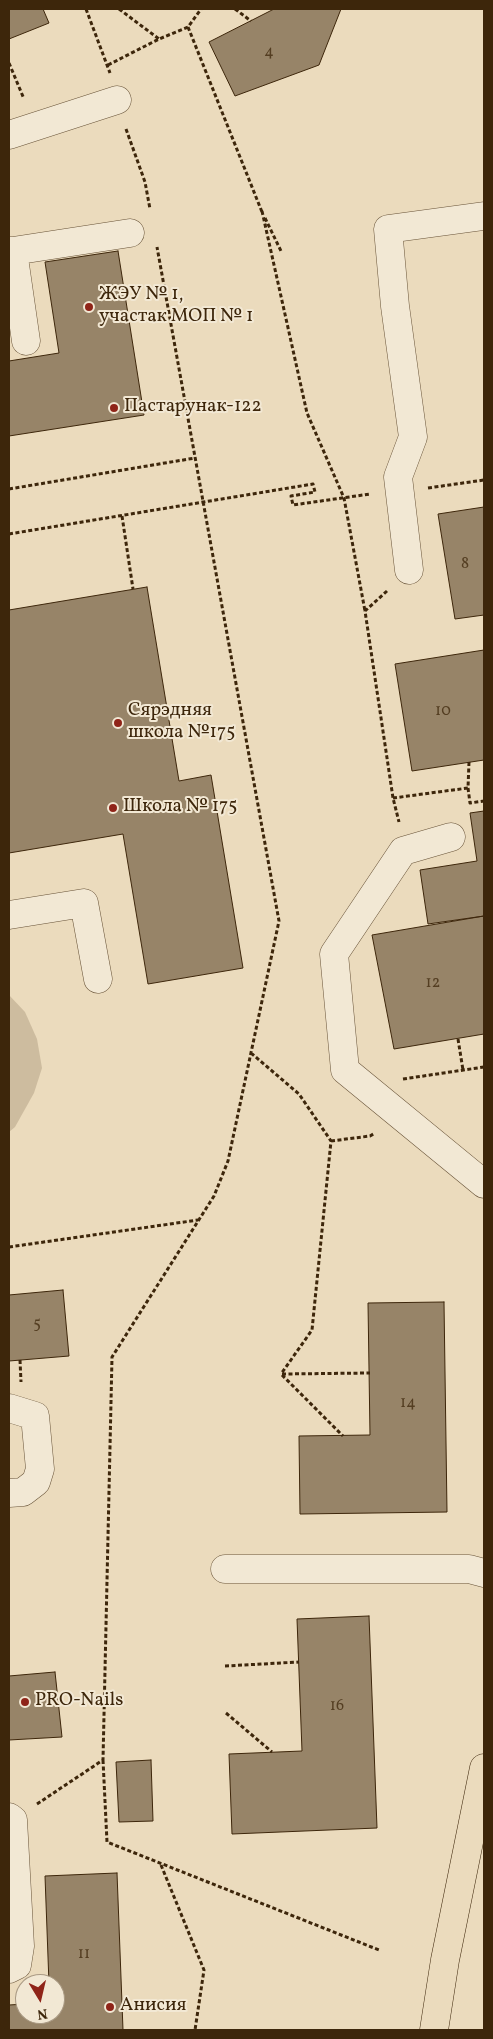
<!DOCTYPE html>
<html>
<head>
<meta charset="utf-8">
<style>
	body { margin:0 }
	#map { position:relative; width:493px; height:2039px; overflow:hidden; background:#ebdbbd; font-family:Vollkorn,serif }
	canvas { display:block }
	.frame { position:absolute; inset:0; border:10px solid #3d260b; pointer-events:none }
	.north { position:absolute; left:15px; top:1974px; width:50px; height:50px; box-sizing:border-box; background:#f2e8d4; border:1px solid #aa9a84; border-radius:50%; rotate:171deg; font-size:14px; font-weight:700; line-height:20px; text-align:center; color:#3d260b }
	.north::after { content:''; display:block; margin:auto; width:18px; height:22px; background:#8f2418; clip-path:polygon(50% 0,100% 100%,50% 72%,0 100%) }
</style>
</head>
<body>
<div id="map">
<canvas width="493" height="2039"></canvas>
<div class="frame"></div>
<div class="north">N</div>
</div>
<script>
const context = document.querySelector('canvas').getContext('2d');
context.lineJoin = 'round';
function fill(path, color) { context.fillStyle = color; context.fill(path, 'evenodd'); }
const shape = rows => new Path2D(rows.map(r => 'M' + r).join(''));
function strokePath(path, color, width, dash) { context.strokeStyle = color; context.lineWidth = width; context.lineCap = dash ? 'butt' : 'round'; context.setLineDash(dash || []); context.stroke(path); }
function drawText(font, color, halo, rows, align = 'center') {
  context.font = font + ' Vollkorn,serif'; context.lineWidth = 4; context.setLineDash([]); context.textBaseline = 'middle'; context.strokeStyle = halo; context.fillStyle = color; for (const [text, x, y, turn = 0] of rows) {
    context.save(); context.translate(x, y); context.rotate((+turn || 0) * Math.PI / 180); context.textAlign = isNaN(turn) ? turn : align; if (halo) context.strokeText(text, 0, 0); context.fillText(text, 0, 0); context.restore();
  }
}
fill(shape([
	[9,995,25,1012,37,1039,42,1068,34,1093,15,1127,9,1132]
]), '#cdbc9f');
const building = shape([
	[9,9,43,9,49,23,9,39,9,9],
	[274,9,341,9,319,65,235,96,209,42,274,9],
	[118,251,144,415,9,436,9,361,59,353,45,262,118,251],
	[484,507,484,615,455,619,438,514,484,507],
	[147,587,179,781,211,775,243,968,148,984,123,834,9,853,9,610,147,587],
	[484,650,484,760,412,771,395,664,484,650],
	[484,811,484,916,428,924,420,870,477,861,470,813,484,811],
	[484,916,484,1034,394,1049,372,935,484,916],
	[63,1290,69,1356,9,1361,9,1295,63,1290],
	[444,1302,447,1512,300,1514,299,1436,370,1435,368,1303,444,1302],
	[369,1616,377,1828,232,1834,229,1754,302,1751,297,1619,369,1616],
	[55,1672,62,1737,9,1740,9,1676,55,1672],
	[151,1760,153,1821,119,1822,116,1762,151,1760],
	[117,1873,123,2030,9,2030,9,2005,25,2004,25,2014,55,2014,55,1984,49,1984,45,1876,117,1873]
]);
fill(building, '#978468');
strokePath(building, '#3d260b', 1);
const minor = shape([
	[9,135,117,100],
	[9,251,13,251,26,341],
	[13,251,130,233],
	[409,570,398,477,413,437,395,306,388,229,484,216],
	[451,837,403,851,334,954,345,1070,484,1184],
	[9,915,84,903,98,979],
	[9,1408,35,1416,40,1469,36,1482,23,1492,9,1493],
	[225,1569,469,1569,484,1573],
	[9,1817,13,1820,20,1946,17,1965,9,1969]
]);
const major = shape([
	[434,2030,445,1960,484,1768]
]);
strokePath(minor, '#685338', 29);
strokePath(major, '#3d260b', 29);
strokePath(shape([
	[86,9,110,73],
	[119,9,159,39],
	[235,9,251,21],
	[188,27,262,212],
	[9,63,24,99],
	[108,65,159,39,188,27,201,9],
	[126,129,145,182,150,209],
	[262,211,307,413,344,498,365,611],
	[265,218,281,251],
	[428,488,484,480],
	[9,489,195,458],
	[122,516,133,589],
	[9,534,313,484,315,492,291,496,293,505,370,494],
	[387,591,365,611,393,798,399,822],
	[469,762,468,788,470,803,484,801],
	[393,798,468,788],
	[458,1039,463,1070],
	[251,1053,299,1094,331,1141,312,1330,281,1374],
	[403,1079,484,1067],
	[331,1141,370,1136,375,1133],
	[9,1247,198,1220],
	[20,1360,21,1382],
	[282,1374,370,1373],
	[282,1375,343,1436],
	[483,1495,484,1495],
	[225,1666,299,1662],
	[226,1713,272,1752],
	[103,1760,107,1842,379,1950],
	[37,1804,103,1760,112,1357,214,1196,228,1161,279,921,157,247],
	[161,1865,204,1970,195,2030]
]), '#3d260b', 3, [4, 2.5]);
strokePath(minor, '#f2e8d4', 28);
strokePath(major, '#ebdbbd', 28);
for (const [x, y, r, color] of [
	[89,307,5,"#8f2418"],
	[114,408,5,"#8f2418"],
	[118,723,5,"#8f2418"],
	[113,808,5,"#8f2418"],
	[25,1702,5,"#8f2418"],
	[110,2007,5,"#8f2418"]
]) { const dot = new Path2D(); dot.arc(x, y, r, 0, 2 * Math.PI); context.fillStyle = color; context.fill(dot); strokePath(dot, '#f2e8d4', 2); }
drawText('16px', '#543e22', null, [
	["4",269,53],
	["8",465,565],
	["10",443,712],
	["12",433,984],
	["5",37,1325],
	["14",408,1404],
	["16",337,1707],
	["11",84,1955]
]);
drawText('19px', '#3d260b', '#f2e8d4', [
	["ЖЭУ № 1,",99,296],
	["участак МОП № 1",99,318],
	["Пастарунак-122",124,408],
	["Сярэдняя",128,712],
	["школа №175",128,734],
	["Школа № 175",123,808],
	["PRO-Nails",35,1702],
	["Анисия",120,2007]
], 'left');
</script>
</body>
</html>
